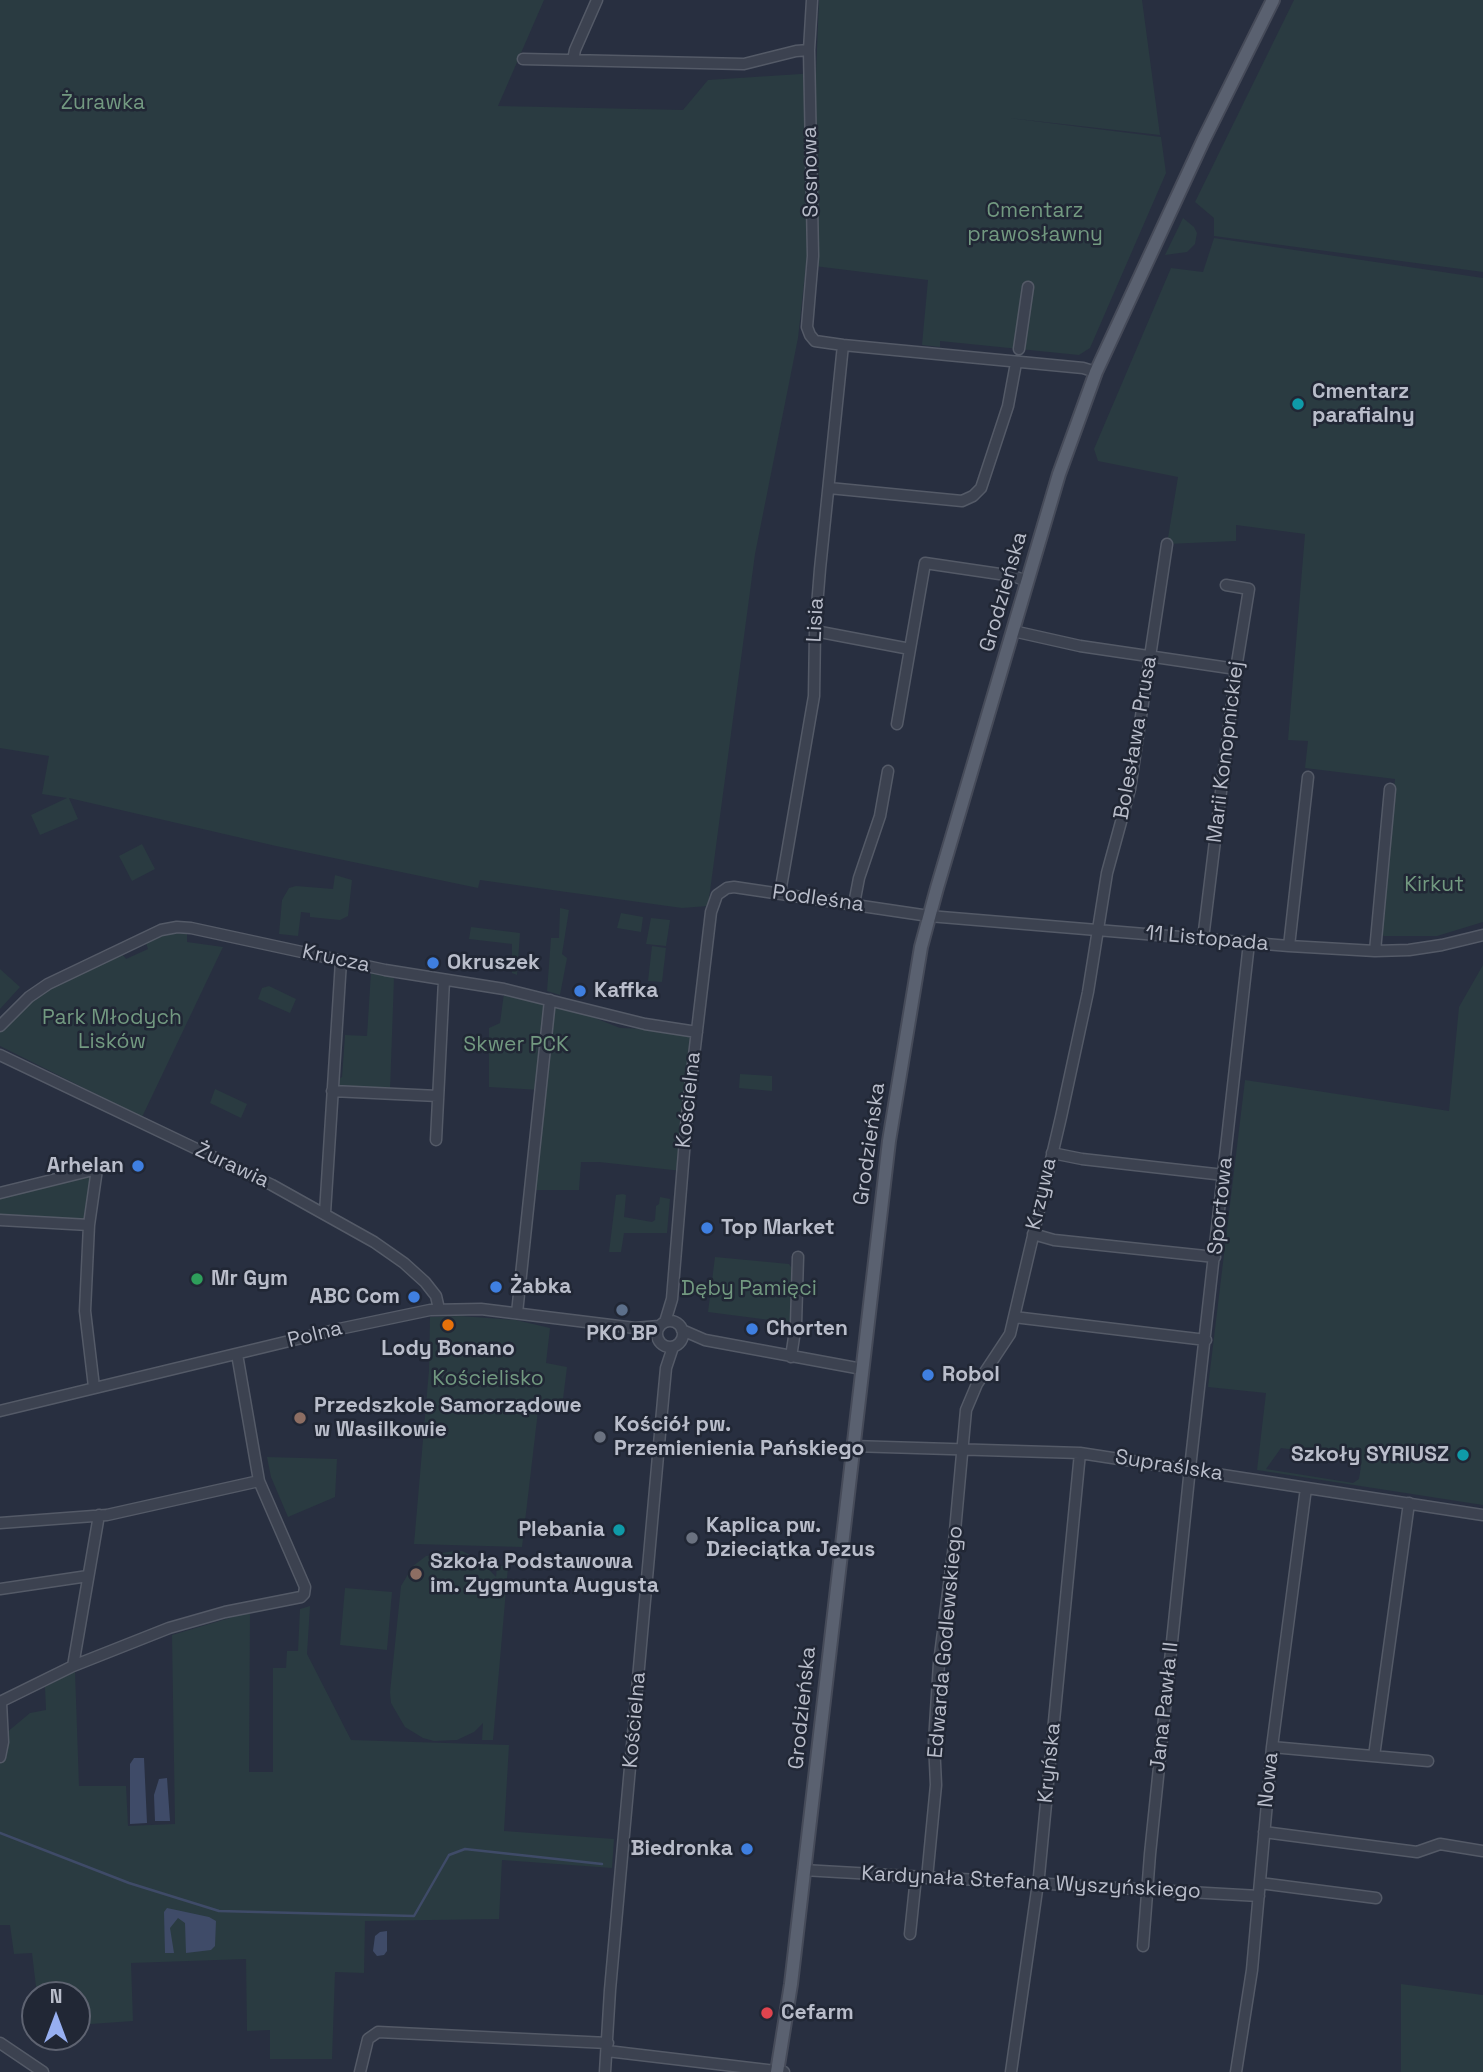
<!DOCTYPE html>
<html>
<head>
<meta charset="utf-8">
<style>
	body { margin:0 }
	#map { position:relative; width:1483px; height:2072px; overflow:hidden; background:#282f40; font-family:"Space Grotesk",sans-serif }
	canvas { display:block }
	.north { position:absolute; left:21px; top:1981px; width:70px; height:70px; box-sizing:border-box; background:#212735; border:2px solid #5e6371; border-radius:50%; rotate:0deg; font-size:19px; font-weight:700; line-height:28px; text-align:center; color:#b9bdca }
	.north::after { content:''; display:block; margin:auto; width:24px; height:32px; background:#97aff1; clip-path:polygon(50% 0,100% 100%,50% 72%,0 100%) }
</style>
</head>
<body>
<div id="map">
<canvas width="1483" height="2072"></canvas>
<div class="north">N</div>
</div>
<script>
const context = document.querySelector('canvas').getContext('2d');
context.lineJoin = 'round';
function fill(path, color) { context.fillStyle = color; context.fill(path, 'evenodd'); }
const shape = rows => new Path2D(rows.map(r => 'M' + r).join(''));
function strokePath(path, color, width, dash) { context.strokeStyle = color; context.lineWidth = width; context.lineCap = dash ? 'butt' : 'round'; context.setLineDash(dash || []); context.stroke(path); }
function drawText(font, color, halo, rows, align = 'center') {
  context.font = font + ' "Space Grotesk",sans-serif'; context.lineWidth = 5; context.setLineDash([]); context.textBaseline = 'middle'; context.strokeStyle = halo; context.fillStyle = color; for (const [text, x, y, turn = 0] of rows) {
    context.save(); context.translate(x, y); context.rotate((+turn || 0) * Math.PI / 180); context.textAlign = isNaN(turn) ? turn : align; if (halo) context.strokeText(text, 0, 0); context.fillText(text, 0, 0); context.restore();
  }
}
fill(shape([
	[0,0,544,0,498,106,683,110,708,80,816,73,819,0,1142,0,1160,135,1009,118,1161,137,1166,173,1090,348,1079,355,940,341,940,347,922,345,928,280,806,265,798,338,755,554,708,906,682,908,480,880,478,888,276,846,69,798,78,819,40,835,31,815,67,798,42,794,49,756,0,748],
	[1294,0,1483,0,1483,272,1214,236,1214,218,1195,202],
	[1183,218,1194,227,1197,233,1195,244,1187,252,1165,255],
	[1214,238,1483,278,1483,922,1437,936,1384,936,1380,934,1395,779,1305,768,1308,741,1288,740,1305,534,1236,525,1236,541,1167,544,1178,477,1098,461,1094,449,1171,268,1203,272],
	[142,844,155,869,132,881,119,856],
	[335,875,352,880,348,916,340,920,310,917,310,913,301,912,298,936,279,934,282,900,289,888,296,886,333,889],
	[560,908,569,910,562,954,567,958,560,995,547,991,551,938,559,938],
	[621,913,643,917,641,932,617,928],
	[651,918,670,920,666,946,646,944],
	[471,927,520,933,517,975,512,973,512,944,469,939],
	[171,932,187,932,187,942,223,947,142,1117,0,1046,0,1032,37,995,122,954,126,959,148,949,146,943],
	[652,946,666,948,662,982,648,981],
	[1483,965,1483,1505,1257,1470,1266,1393,1208,1387,1245,1080,1449,1111,1459,1007],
	[1281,1448,1355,1458,1361,1466,1359,1479,1353,1483,1266,1469],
	[0,969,20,987,0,1009],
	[371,972,394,978,390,1091,344,1088,338,1085,337,1080,342,1077,345,1035,367,1036],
	[269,986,296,999,290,1013,258,999,262,988],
	[504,993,545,1004,540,1090,489,1087,489,1028,500,1023],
	[550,1000,620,1028,682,1030,696,1037,682,1171,599,1162,581,1162,579,1190,535,1190,553,1011],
	[740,1074,772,1076,772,1091,739,1088],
	[215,1089,247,1104,241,1118,210,1103],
	[93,1172,87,1223,0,1218,0,1197],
	[623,1194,626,1195,624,1217,652,1222,655,1220,656,1206,659,1204,660,1197,670,1199,667,1233,624,1233,621,1252,609,1252,616,1195],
	[715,1257,789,1264,793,1270,793,1323,708,1312],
	[460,1316,516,1320,550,1328,546,1363,567,1367,562,1407,538,1411,522,1547,414,1544,429,1370,430,1317],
	[267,1457,337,1459,335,1497,288,1517,271,1477],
	[453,1551,462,1551,479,1559,496,1577,497,1565,508,1567,493,1740,482,1740,483,1723,474,1732,457,1740,434,1741,423,1738,405,1727,391,1703,390,1692,401,1586,413,1566,426,1556],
	[345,1588,392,1592,387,1650,340,1645],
	[310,1606,307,1654,351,1740,509,1745,504,1831,614,1839,612,1868,502,1860,499,1919,365,1921,364,1973,335,1972,332,2059,270,2059,270,2030,247,2031,246,1959,131,1963,133,2021,77,2025,77,1995,37,1995,32,1953,14,1954,10,1925,0,1925,0,1738,30,1713,46,1710,45,1687,75,1671,79,1786,126,1786,128,1826,175,1824,172,1635,250,1612,249,1772,273,1772,273,1668,286,1668,287,1651,298,1651,300,1609],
	[1401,1984,1483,1995,1483,2072,1401,2072]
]), '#2a3b41');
fill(shape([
	[134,1758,144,1758,147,1823,130,1824,130,1764],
	[167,1778,170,1821,155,1821,154,1795,159,1779],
	[167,1908,209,1917,216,1921,215,1946,211,1950,186,1953,185,1923,178,1918,170,1928,174,1953,165,1953,164,1912],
	[387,1931,387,1951,384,1955,377,1956,373,1951,375,1936,380,1932]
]), '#3f4b68');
strokePath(shape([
	[0,1833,129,1883,219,1911,414,1916,449,1855,465,1849,602,1864]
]), '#3f4b68', 2.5);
const minor = shape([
	[812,0,809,50,813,256,807,327,810,335,815,341,843,345,1083,368,1096,372],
	[523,59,744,64,796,51,809,50],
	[573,60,575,50,597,0],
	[1019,349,1028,287],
	[829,488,962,501,973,496,981,488,1008,406,1016,363],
	[815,631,910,649,925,563,1013,576,1027,581],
	[1013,631,1080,646,1236,669],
	[897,724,910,649],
	[780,893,814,696,815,631,820,569,843,345],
	[854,904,859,878,880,816,888,771],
	[1203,939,1236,669,1249,589,1226,585],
	[1289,946,1308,777],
	[1375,951,1390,789],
	[0,1026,29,997,48,984,161,930,177,927,191,928,385,970,504,989,645,1024,697,1032],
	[0,1055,272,1185,374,1242,404,1263,425,1282,436,1296,439,1309],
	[332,1091,438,1096],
	[436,1140,444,980],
	[1052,1153,1082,1159,1224,1175],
	[0,1193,97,1169,89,1225,85,1311,94,1387],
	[325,1213,341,961],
	[0,1220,89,1225],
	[1033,1234,1054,1240,1215,1257],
	[517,1313,550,1000],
	[1014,1317,1206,1340],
	'657 1334a13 13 0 1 1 26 0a13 13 0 1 1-26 0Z',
	[665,1322,672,1299,687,1115,711,912,717,895,727,888,734,887,929,916,1289,946,1375,951,1409,950,1442,945,1483,935],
	[682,1330,705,1340,862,1369],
	[791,1357,796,1324,798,1257],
	[0,1411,339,1329,430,1310,481,1309,635,1328,659,1326],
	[852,1446,1080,1453,1483,1515],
	[0,1523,107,1515,259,1481],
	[0,1589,88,1576],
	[73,1666,99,1515],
	[0,1702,73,1666,169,1628,225,1612,301,1597,304,1594,305,1587,259,1481,237,1354],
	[1272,1747,1428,1761],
	[1374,1756,1409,1503],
	[0,1757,3,1742,1,1702],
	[1264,1832,1417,1852,1440,1844,1483,1851],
	[803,1870,1259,1896],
	[927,1878,936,1785,934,1742,939,1663,953,1553,966,1410,977,1384,1010,1334,1061,1117,1088,992,1107,873,1130,789,1167,544],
	[1260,1883,1376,1898],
	[910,1934,916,1877],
	[1143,1946,1150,1854,1190,1468,1249,943],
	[0,2043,43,2072],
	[607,2051,784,2072],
	[360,2072,368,2039,378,2032,608,2043],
	[605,2072,610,1990,663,1400,666,1368,673,1347],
	[1011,2072,1039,1876,1080,1453],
	[1236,2072,1252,1970,1272,1747,1306,1488]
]);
const major = shape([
	[777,2072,791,1984,889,1141,921,947,937,888,1059,474,1096,372,1203,141,1273,0]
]);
strokePath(minor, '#545a67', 13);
strokePath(major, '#464b59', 16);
strokePath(minor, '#3c4250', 10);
strokePath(major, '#5a6170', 12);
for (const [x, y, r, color] of [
	[1298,404,7,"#0f9aa8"],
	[433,963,7,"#3f7fe0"],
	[580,991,7,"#3f7fe0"],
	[138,1166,7,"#3f7fe0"],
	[707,1228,7,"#3f7fe0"],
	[197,1279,7,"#2e9e5b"],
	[496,1287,7,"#3f7fe0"],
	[414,1297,7,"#3f7fe0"],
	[622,1310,7,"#5c6f8a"],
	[448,1325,7,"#e8710a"],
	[752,1329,7,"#3f7fe0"],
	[928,1375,7,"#3f7fe0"],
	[300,1418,7,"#8d6e63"],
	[600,1437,7,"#6b7280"],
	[1463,1455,7,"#0f9aa8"],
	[619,1530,7,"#0f9aa8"],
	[692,1538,7,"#6b7280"],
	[416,1574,7,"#8d6e63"],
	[747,1849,7,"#3f7fe0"],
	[767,2013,7,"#e0444e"]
]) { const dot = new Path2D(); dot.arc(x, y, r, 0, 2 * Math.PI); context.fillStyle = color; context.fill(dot); strokePath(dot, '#212735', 2.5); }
drawText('21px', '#729980', '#212735', [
	["Żurawka",103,103],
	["Cmentarz",1035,211],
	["prawosławny",1035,235],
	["Kirkut",1434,885],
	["Park Młodych",112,1018],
	["Lisków",112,1042],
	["Skwer PCK",516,1045],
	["Dęby Pamięci",749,1289],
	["Kościelisko",488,1379]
]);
drawText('21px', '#b9bdca', '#212735', [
	["Sosnowa",811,172,-91],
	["Grodzieńska",1004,592,-74],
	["Lisia",816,620,-87],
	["Bolesława Prusa",1136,738,-80],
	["Marii Konopnickiej",1226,752,-83],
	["Podleśna",818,899,8],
	["11 Listopada",1207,939,5],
	["Krucza",336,959,12],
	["Kościelna",689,1100,-84],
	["Grodzieńska",870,1144,-82],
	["Żurawia",232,1166,25],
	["Krzywa",1042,1194,-77],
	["Sportowa",1221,1206,-84],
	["Polna",315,1335,-14],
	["Supraślska",1169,1466,9],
	["Edwarda Godlewskiego",946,1642,-85],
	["Jana Pawła II",1165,1707,-84],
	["Grodzieńska",803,1708,-84],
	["Kościelna",635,1720,-85],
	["Kryńska",1050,1763,-84],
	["Nowa",1269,1780,-84],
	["Kardynała Stefana Wyszyńskiego",1031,1883,3]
]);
drawText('bold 21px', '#b9bdca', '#212735', [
	["Cmentarz",1312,392],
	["parafialny",1312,416],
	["Okruszek",447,963],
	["Kaffka",594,991],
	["Arhelan",124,1166,"right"],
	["Top Market",721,1228],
	["Mr Gym",211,1279],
	["Żabka",510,1287],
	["ABC Com",400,1297,"right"],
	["Chorten",766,1329],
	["PKO BP",622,1334,"center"],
	["Lody Bonano",448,1349,"center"],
	["Robol",942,1375],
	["Przedszkole Samorządowe",314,1406],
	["w Wasilkowie",314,1430],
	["Kościół pw.",614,1425],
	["Przemienienia Pańskiego",614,1449],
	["Szkoły SYRIUSZ",1449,1455,"right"],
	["Kaplica pw.",706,1526],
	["Dzieciątka Jezus",706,1550],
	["Plebania",605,1530,"right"],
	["Szkoła Podstawowa",430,1562],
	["im. Zygmunta Augusta",430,1586],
	["Biedronka",733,1849,"right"],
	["Cefarm",781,2013]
], 'left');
</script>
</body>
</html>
